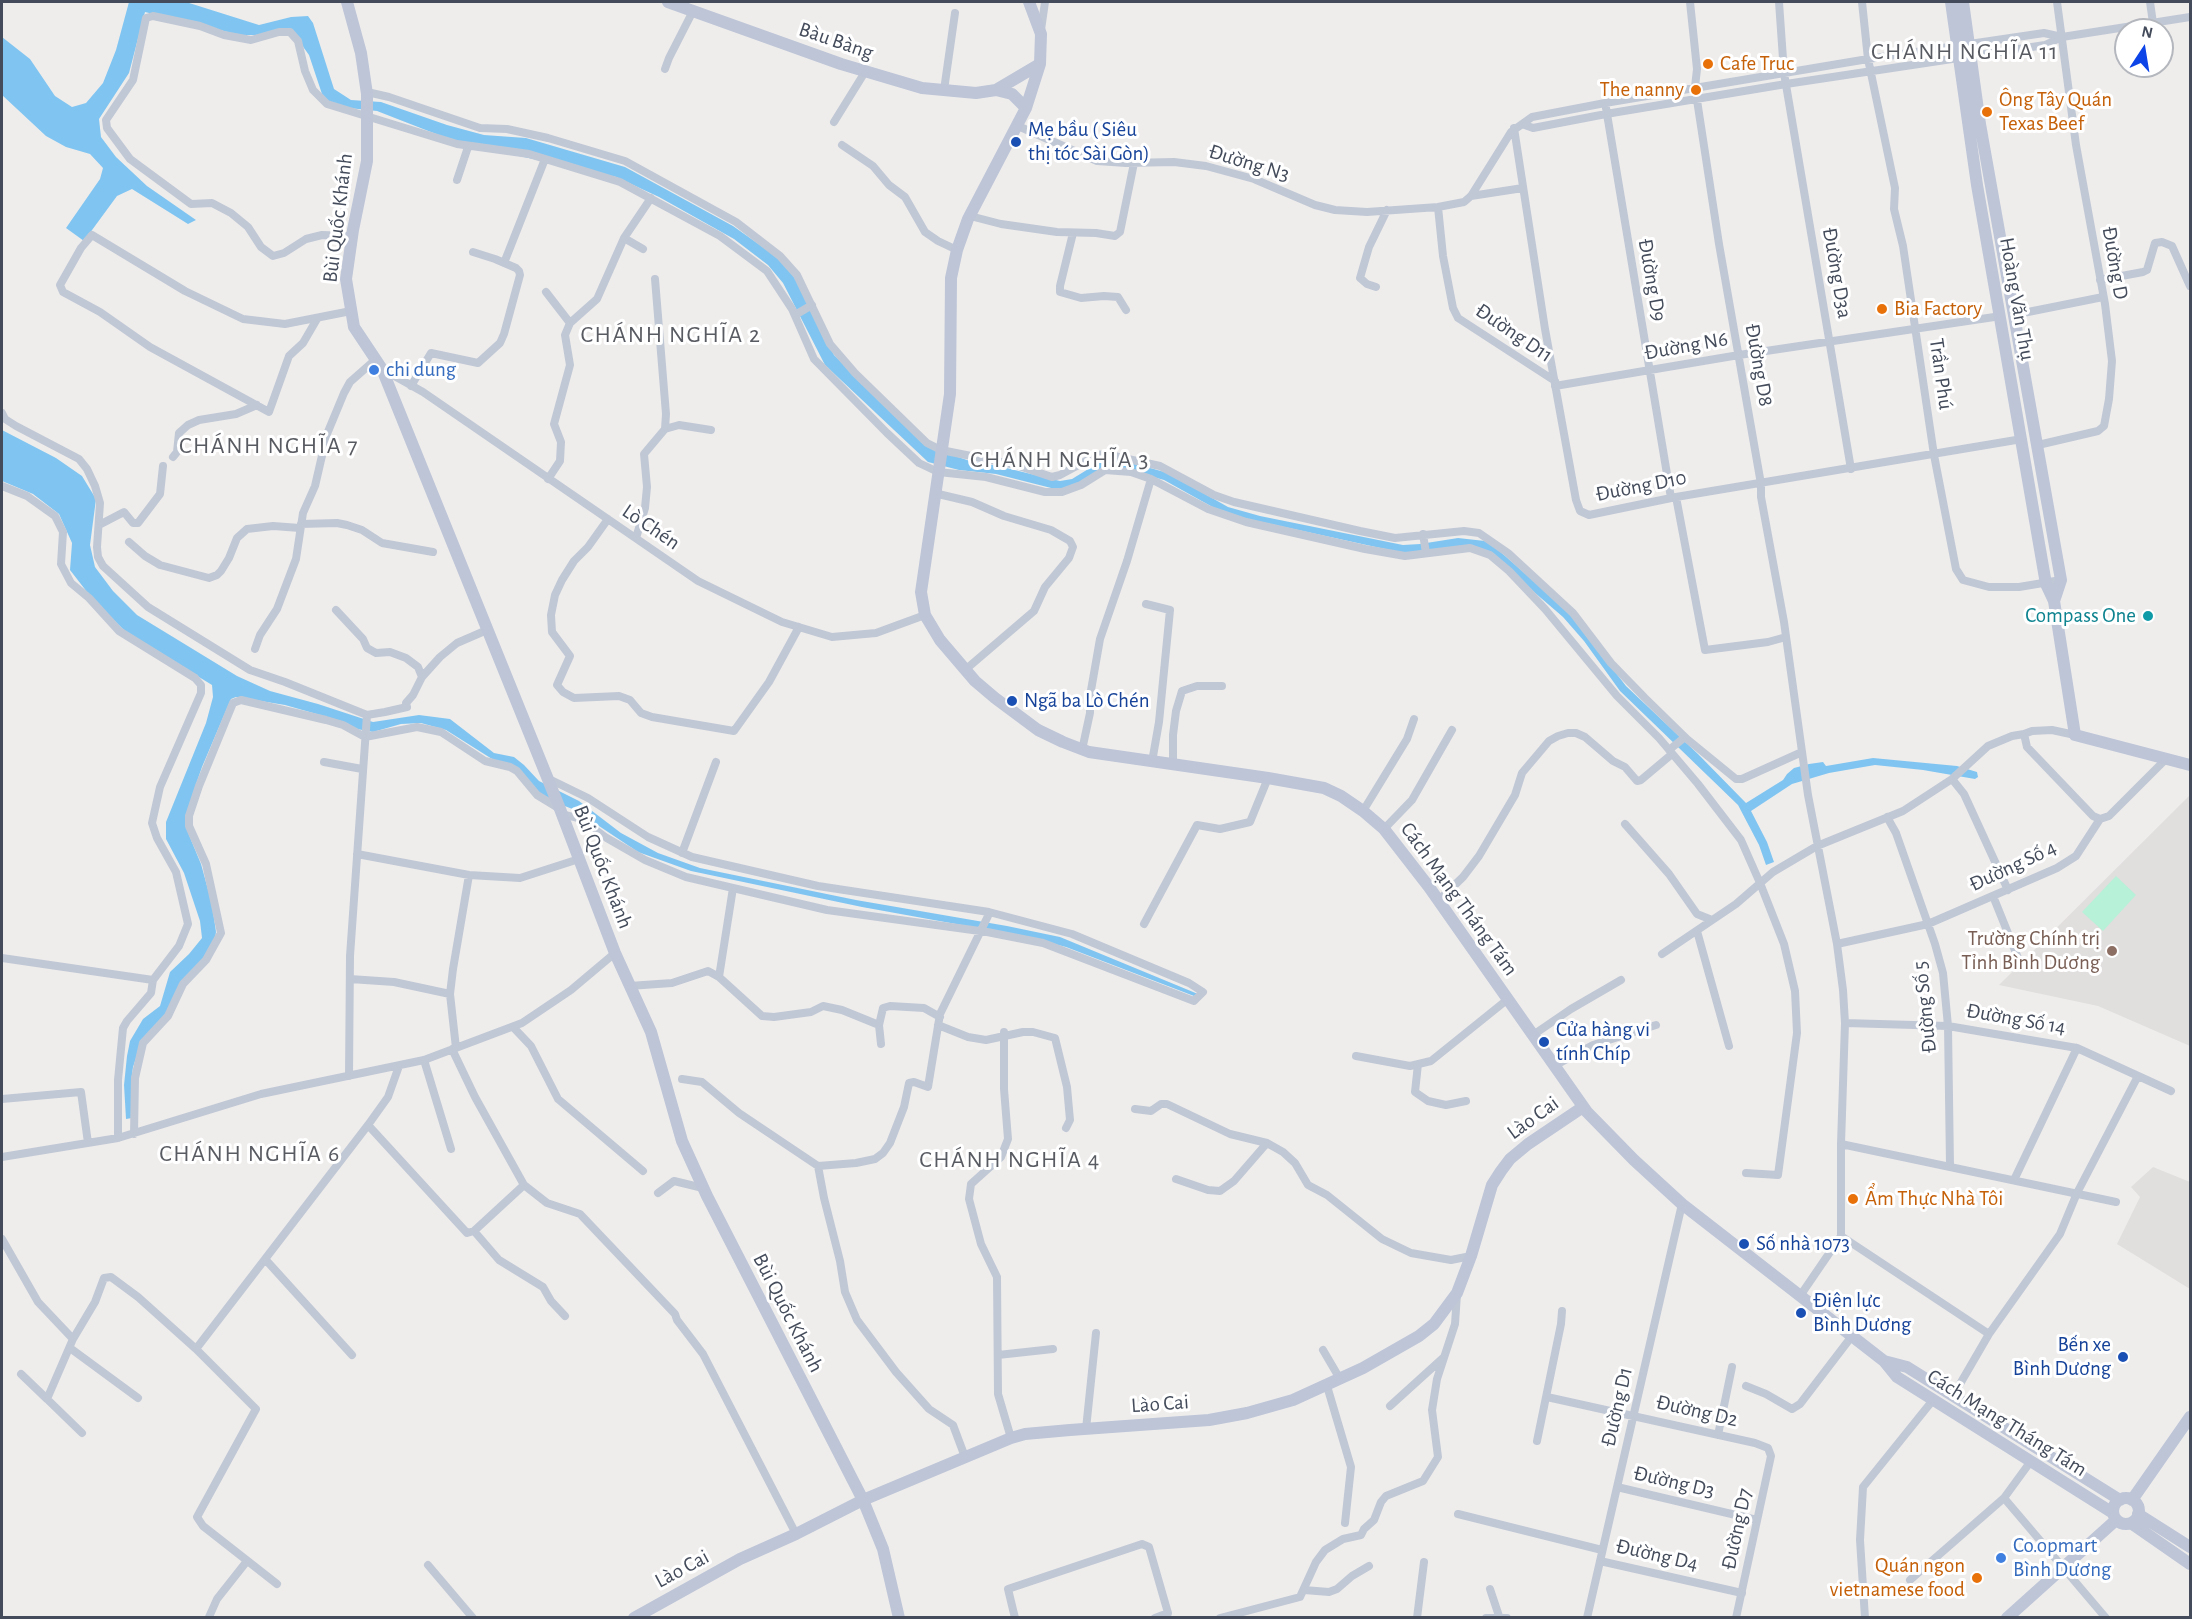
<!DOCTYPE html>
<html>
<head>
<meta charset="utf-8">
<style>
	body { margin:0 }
	#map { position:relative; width:2192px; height:1619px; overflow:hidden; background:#efedec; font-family:"Alegreya Sans",sans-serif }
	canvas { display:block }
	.frame { position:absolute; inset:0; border:3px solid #444c5b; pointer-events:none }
	.north { position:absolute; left:2114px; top:18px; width:60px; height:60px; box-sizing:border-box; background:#fff; border:2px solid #b4b7bd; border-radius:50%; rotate:12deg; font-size:16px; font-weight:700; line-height:24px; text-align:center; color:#444c5b }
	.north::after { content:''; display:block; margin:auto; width:21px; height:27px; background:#0d44e8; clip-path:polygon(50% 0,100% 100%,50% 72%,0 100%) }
</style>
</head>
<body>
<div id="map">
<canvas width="2192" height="1619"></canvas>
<div class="frame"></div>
<div class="north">N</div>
</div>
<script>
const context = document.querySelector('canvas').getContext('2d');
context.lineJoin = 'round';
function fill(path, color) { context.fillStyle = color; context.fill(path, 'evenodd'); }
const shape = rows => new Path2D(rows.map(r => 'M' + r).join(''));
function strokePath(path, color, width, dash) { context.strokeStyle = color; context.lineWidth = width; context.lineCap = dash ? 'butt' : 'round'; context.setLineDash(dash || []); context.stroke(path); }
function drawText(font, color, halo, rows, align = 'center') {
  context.font = font + ' "Alegreya Sans",sans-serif'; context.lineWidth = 6; context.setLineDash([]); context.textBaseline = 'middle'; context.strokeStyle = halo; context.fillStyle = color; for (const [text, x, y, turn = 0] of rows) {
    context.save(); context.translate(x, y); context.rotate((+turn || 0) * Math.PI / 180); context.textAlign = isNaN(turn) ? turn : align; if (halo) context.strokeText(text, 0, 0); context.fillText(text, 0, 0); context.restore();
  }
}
fill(shape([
	[2190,795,2190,1046,2098,1006,1999,985],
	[2153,1167,2190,1182,2190,1289,2117,1244,2140,1197,2131,1187]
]), '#e1dede');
fill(shape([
	[2116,876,2136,895,2103,931,2082,912]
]), '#b6f1d8');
fill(shape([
	[129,2,186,2,259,25,291,17,308,16,313,23,334,89,351,100,381,102,447,125,484,135,526,138,625,167,733,226,784,262,807,297,834,355,931,448,970,461,998,466,1060,481,1072,479,1103,460,1118,459,1168,473,1228,507,1260,516,1403,545,1420,544,1458,538,1485,541,1496,548,1568,611,1626,686,1698,754,1746,803,1783,780,1787,774,1794,768,1809,764,1823,762,1826,766,1873,758,1957,766,1977,772,1978,777,1975,779,1923,770,1875,765,1829,773,1792,784,1751,811,1767,842,1774,862,1766,865,1759,845,1738,805,1620,691,1584,641,1563,617,1484,549,1403,553,1225,514,1164,480,1117,467,1075,486,1059,490,996,474,959,470,928,462,825,365,783,283,768,265,734,239,659,197,616,177,459,143,377,111,339,107,324,100,309,55,291,30,258,35,240,35,145,12,129,73,99,119,101,137,116,157,147,186,196,220,188,224,132,189,117,196,84,241,66,228,100,179,103,168,90,154,66,147,46,136,2,95,2,37,30,59,55,96,72,107,86,103,103,83,116,50],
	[2,430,56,458,82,476,96,499,90,545,95,567,113,591,137,615,237,676,270,691,318,704,373,722,419,715,450,719,494,753,514,757,524,765,539,781,579,801,621,833,658,853,700,868,856,900,1007,926,1060,937,1198,994,1194,996,1066,947,1022,936,862,907,691,871,638,852,575,810,544,798,527,781,446,730,421,723,401,724,373,732,357,729,327,717,285,705,236,697,231,699,202,767,192,796,187,830,201,864,212,904,216,932,215,939,207,954,167,1013,142,1041,133,1067,131,1083,132,1118,126,1119,124,1085,127,1056,130,1041,143,1019,160,1006,170,972,189,954,202,938,200,921,184,873,166,839,166,822,206,723,213,697,212,685,127,633,94,601,70,570,72,543,59,514,33,494,2,481]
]), '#80c5f1');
strokePath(shape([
	[1690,2,1697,69,1695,87,1719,244,1761,484,1761,497,1784,622,1808,795,1837,944,1843,990,1845,1023,1841,1144,1841,1236,1800,1296],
	[1779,2,1784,73,1851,469],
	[1862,2,1868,59,1895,188,1894,209,1903,246,1934,455,1956,569,1963,580,1989,587,2019,587,2061,580],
	[2150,2,2153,23],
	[1041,30,1045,2],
	[665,69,669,58,693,11],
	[944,90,955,13],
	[367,92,389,97,480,128,507,129,548,138,625,161,736,222,780,256,797,275,830,344,855,373,927,443,941,450,1016,465,1052,477,1060,475,1097,455,1105,454,1160,466,1214,495,1234,502,1360,531,1395,538,1464,531,1479,533,1508,553,1573,613,1611,663,1645,698,1687,739,1736,779,1742,779,1802,752],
	[1606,108,1671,498],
	[834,122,865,72],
	[1522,124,1533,128,1606,114,1786,84,2045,45,2062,37,2190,17],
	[1018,126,1097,161,1126,163,1174,162,1206,166,1254,179,1315,205,1335,210,1367,212,1438,207,1464,202,1471,196,1511,132,1532,117,1605,103,1868,59,2044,33,2062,37],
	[1514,128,1545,329,1576,500,1580,511,1589,515,1676,497,2022,439],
	[842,145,873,166,889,185,905,197,925,232,938,241,957,250],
	[457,180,468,147],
	[1471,196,1523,188],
	[1438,207,1443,256,1453,308,1458,318,1555,381],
	[970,216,1001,224,1057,232,1096,233,1115,236,1120,232,1134,163],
	[1073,233,1060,286,1060,292,1081,298,1104,296,1118,297,1126,310],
	[352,236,322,235,306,239,284,253,273,256,261,247,248,227,231,213,212,203,191,204,130,159,107,128,106,120,133,80,146,18,153,16,200,26,224,35,251,40,279,32,290,32,298,41,305,71,313,90,327,104,457,144,529,154,620,182,720,236,767,271,792,309,814,359,887,433,919,463,938,472,986,477,1045,492,1062,492,1081,485,1105,470,1131,472,1151,479,1208,509,1246,522,1365,549,1405,556,1470,548,1490,555,1509,571,1545,609,1617,696,1659,738,1698,784,1741,840,1760,883,1784,944,1795,991,1797,1033,1778,1175,1746,1173],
	[624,238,651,198],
	[504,263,545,159],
	[2100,280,2143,272,2147,270,2155,243,2162,242,2172,246,2190,286],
	[1376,287,1367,284,1360,278,1369,247,1387,210],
	[546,292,570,323,565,335,570,365,554,424,561,442,560,461,548,479],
	[795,315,812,305],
	[2013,315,2103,297],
	[317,319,303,343,289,356,269,412,150,347,100,312,63,292,60,285,81,248,92,235,185,291,243,319,285,324,351,311],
	[570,323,597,299,624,238,643,249],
	[382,369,423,392,698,581,782,622,832,637,876,633,925,615],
	[411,386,431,353,478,363,500,343,504,334,520,275,519,271,516,268,495,259,473,252],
	[1555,386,1739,355,2001,316],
	[2,413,5,419,16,426,79,459,87,469,95,486,100,503,97,547,98,557,103,566,148,607,250,670,285,682,367,715,385,712,407,707,406,703,413,695,422,677,440,657,457,643,487,630],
	[665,429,679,425,711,430],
	[2038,445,2098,431,2104,426,2109,399,2112,361,2105,304,2076,145,2057,2],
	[173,457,177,452,179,433,188,425,199,420,236,414,257,405],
	[2,486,27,496,55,516,63,532,61,564,71,583,89,598,119,631,195,678,201,685,201,693,160,787,152,823,157,838,176,872,188,924,179,946,153,980],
	[934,493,972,502,1004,516,1051,530,1070,541,1073,547,1069,558,1045,587,1034,611,965,670],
	[1676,497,1705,650,1768,642,1786,637],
	[608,519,588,547,574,561,562,580,555,595,551,615,552,632,570,656,557,685,563,692,574,698,619,696,630,700,641,713,652,717,734,731,769,682,799,627],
	[301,524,337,523,347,525,362,530,382,543,433,552],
	[99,525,124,512,133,523,138,523,160,494,163,466],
	[1423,534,1426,553],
	[636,538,645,508,647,487,644,454,665,429,666,414,655,279],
	[129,542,145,556,160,565,209,578,217,575,221,571,229,558,237,538,247,529,273,526,300,528],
	[1146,604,1170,610,1159,722,1152,762],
	[336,610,363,639,367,648,376,653,390,652,406,658,418,667,422,677],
	[255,649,260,635,277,609,296,559,303,513,315,486,327,434,344,393,350,382,375,360],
	[2075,735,2052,730,2032,731,2024,734,2027,747,2093,816,2100,819],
	[1082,750,1090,713,1090,696,1100,639,1127,561,1151,479],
	[1669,750,1685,737],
	[324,762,362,769],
	[1173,765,1173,735,1176,711,1182,691,1197,686,1222,686],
	[547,778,588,798,648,837,692,857,818,886,989,912,1072,934,1189,983,1203,992,1194,1001,1043,943,987,932,827,910,686,877,645,860,605,837,581,819,562,814],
	[1952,779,1964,794,2008,890],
	[1363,811,1407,739,1414,719],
	[1887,817,1896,833,1935,944,1943,973,1948,1026,1950,1166],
	[1625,824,1669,874,1697,914,1712,920],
	[1384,829,1412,800,1452,730],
	[682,853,716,762],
	[357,854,469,875,520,878,579,859],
	[733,888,719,977,762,1016,774,1017,811,1012,823,1006,842,1010,879,1025,881,1044],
	[1993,896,2018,958],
	[1439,900,1463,877,1479,856,1515,795,1522,773,1549,741,1558,736,1568,733,1576,733,1585,737,1613,761,1625,767,1637,781,1641,780,1672,754],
	[1144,924,1197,825,1220,829,1250,822,1268,778],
	[1697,931,1729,1046],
	[1837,944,1928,924,2057,868,2076,856,2100,819,2109,816,2166,759],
	[1662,954,1736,904,1773,872,1817,846,1903,811,1952,779,1988,746,2012,736,2024,734],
	[2,958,153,980,151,993,127,1021,123,1028,118,1080,118,1138],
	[350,979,394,982,450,994],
	[629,986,672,983,708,971,719,977],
	[1845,1023,1948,1026,2077,1048,2171,1091],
	[879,1025,883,1008,890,1006,924,1008,940,1017],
	[938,1025,968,1037,986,1040,1023,1032,1033,1032,1055,1038,1067,1087,1070,1120,1066,1128],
	[513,1027,531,1046,558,1099,643,1171],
	[1004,1032,1004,1089,1008,1139,1001,1157,971,1184,969,1199,981,1244,997,1277,998,1394,1011,1438],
	[1533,1035,1571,1009,1621,980],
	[456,1048,450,994,453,969,469,875],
	[452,1049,475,1097,524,1185,547,1203,580,1214,675,1314,677,1320,703,1354,796,1534],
	[1356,1056,1410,1066,1431,1061,1508,999],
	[424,1060,451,1149],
	[1418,1064,1415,1092,1428,1101,1446,1105,1466,1101],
	[1554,1066,1593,1045,1656,1025],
	[349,1076,350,956,367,715],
	[682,1079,702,1082,739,1113,818,1166,856,1163,875,1159,883,1153,890,1143,904,1107,909,1083,914,1082,928,1087,940,1014,988,916],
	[2,1099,81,1092,88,1143],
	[1135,1109,1151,1111,1161,1104,1167,1104,1230,1134,1267,1143,1283,1152,1295,1163,1308,1185,1327,1195,1382,1239,1411,1253,1451,1260,1471,1256],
	[368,1125,467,1233,474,1231,524,1185],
	[134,1134,135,1078,143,1043,168,1016,183,984,206,960,221,933,206,864,189,826,189,816,199,786,233,703,241,700,326,720,343,725,365,737,417,727,441,732,485,761,510,767,517,771,537,795,560,809],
	[1841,1144,2116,1202],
	[2,1157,118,1138,261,1094,424,1060,522,1023,571,990,615,953],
	[818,1166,824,1198,840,1261,845,1292,857,1320,896,1372,929,1409,953,1425,965,1457],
	[1176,1179,1208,1190,1220,1191,1234,1181,1267,1143],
	[2014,1180,2077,1048],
	[658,1193,674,1181,703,1188],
	[474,1231,499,1260,543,1287,551,1301,565,1316],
	[1841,1236,1989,1334],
	[2,1239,38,1302,73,1339,95,1302,104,1278,111,1277,138,1297,196,1349,368,1125,388,1097,399,1066],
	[265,1259,352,1355],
	[73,1339,47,1399,82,1433],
	[70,1348,138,1398],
	[196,1349,256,1409,197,1517,203,1526,277,1584],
	[1323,1350,1340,1379],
	[998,1355,1053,1349],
	[21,1374,47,1399],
	[1327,1386,1351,1467,1345,1523],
	[1746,1386,1766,1394,1792,1409,1800,1404,1852,1336],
	[1953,1396,1989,1334,2060,1234,2077,1193,2138,1076],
	[1547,1397,1755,1443,1768,1448,1771,1456,1736,1618],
	[1390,1406,1443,1358],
	[1086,1429,1096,1333],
	[1718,1435,1732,1367],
	[1537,1441,1561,1324,1562,1311],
	[2031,1461,2004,1498,2106,1618],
	[1617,1487,1757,1520],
	[1458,1514,1602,1550],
	[1600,1561,1742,1593],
	[428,1565,473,1618],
	[1910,1580,2004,1498],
	[1490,1589,1499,1616],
	[1304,1590,1329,1592,1337,1589,1352,1576,1369,1566],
	[209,1617,217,1599,247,1561],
	[1015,1618,1008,1589,1142,1544,1149,1547,1168,1613,1155,1618],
	[1220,1618,1300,1597,1316,1562,1325,1550,1343,1539,1361,1535,1364,1529,1374,1520,1381,1502,1386,1496,1423,1481,1438,1457,1432,1410,1437,1379,1455,1324,1457,1294],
	[1417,1618,1424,1562],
	[1486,1618,1507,1618],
	[1587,1618,1682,1204],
	[1865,1618,1860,1540,1863,1487,1933,1400]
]), '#c1c8d5', 8);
strokePath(shape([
	[347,2,361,53,367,94,367,161,353,230,346,279,354,327,382,369,560,809,615,953,651,1032,682,1141,707,1196,863,1500,883,1549,899,1618],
	[668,2,841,64,922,88,976,93,996,90,1040,64],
	[1029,2,1041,34,1040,64,1026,108,968,219,957,250,951,278,950,394,921,592,925,615,940,640,975,681,995,698,1038,730,1063,742,1089,752,1268,778,1324,788,1341,796,1363,811,1384,829,1429,887,1587,1112,1634,1160,1682,1204,1884,1361,1897,1377,2113,1513],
	[1951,2,1977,185,2046,584,2054,601,2075,735,2190,765],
	[1963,2,1980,124,2061,580,2054,601],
	[996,90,1012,94,1026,108],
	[1884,1361,1907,1367,2120,1500],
	'2113 1511a13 13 0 1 1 26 0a13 13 0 1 1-26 0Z',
	[2132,1500,2190,1417],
	[2138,1514,2190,1547],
	[2131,1523,2190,1564],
	[634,1618,740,1559,796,1534,863,1500,1011,1438,1025,1434,1070,1430,1209,1420,1247,1413,1293,1400,1363,1368,1419,1336,1434,1324,1457,1293,1471,1256,1492,1185,1501,1171,1510,1159,1528,1144,1583,1107],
	[2007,1618,2116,1520]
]), '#bdc5d7', 12);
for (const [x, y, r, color] of [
	[1708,64,6,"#e8710a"],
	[1696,90,6,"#e8710a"],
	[1987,112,6,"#e8710a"],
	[1016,142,6,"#1a4fb4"],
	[1882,309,6,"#e8710a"],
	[374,370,6,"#3f7fe0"],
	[2148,616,6,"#0f9aa8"],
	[1012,701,6,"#1a4fb4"],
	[2112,951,6,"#8d6e63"],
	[1544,1042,6,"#1a4fb4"],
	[1853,1199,6,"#e8710a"],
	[1744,1244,6,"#1a4fb4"],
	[1801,1313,6,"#1a4fb4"],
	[2123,1357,6,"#1a4fb4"],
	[2001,1558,6,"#3f7fe0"],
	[1977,1578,6,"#e8710a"]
]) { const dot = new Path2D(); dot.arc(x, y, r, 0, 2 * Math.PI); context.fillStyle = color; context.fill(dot); strokePath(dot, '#fff', 2); }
drawText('21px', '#444c5b', '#fff', [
	["Bàu Bàng",836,41,19],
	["Đường N3",1249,163,17],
	["Bùi Quốc Khánh",338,218,-83],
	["Đường D",2115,263,80],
	["Đường D3a",1837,273,80],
	["Đường D9",1652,280,80],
	["Hoàng Văn Thụ",2017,299,80],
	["Đường D11",1514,333,34],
	["Đường N6",1686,346,-10],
	["Đường D8",1759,365,80],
	["Trần Phú",1941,374,82],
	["Đường D10",1641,486,-11],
	["Lò Chén",651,527,34],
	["Đường Số 4",2013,866,-25],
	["Bùi Quốc Khánh",603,867,69],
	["Cách Mạng Tháng Tám",1459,899,54],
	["Đường Số 5",1925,1007,-96],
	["Đường Số 14",2016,1019,10],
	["Lào Cai",1533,1118,-36],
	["Bùi Quốc Khánh",788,1313,63],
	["Lào Cai",1160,1404,-4],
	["Đường D1",1617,1407,-77],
	["Đường D2",1697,1411,13],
	["Cách Mạng Tháng Tám",2007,1423,32],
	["Đường D3",1674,1482,13],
	["Đường D7",1737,1529,-78],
	["Đường D4",1657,1555,13],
	["Lào Cai",682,1569,-28]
]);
drawText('21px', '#c56008', '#fff', [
	["Cafe Truc",1720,64],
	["The nanny",1684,90,"right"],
	["Ông Tây Quán",1999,100],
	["Texas Beef",1999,124],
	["Bia Factory",1894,309],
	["Ẩm Thực Nhà Tôi",1865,1199],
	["Quán ngon",1965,1566,"right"],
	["vietnamese food",1965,1590,"right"]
], 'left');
drawText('21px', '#164399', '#fff', [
	["Mẹ bầu ( Siêu",1028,130],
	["thị tóc Sài Gòn)",1028,154],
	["Ngã ba Lò Chén",1024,701],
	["Cửa hàng vi",1556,1030],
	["tính Chíp",1556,1054],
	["Số nhà 1073",1756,1244],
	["Điện lực",1813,1301],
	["Bình Dương",1813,1325],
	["Bến xe",2111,1345,"right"],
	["Bình Dương",2111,1369,"right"]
], 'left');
drawText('21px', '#366cbe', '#fff', [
	["chi dung",386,370],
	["Co.opmart",2013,1546],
	["Bình Dương",2013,1570]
], 'left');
drawText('21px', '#0d838f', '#fff', [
	["Compass One",2136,616]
], 'right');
drawText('21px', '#785e54', '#fff', [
	["Trường Chính trị",2100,939],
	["Tỉnh Bình Dương",2100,963]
], 'right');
context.letterSpacing = '1.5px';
drawText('24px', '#595b62', '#fff', [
	["CHÁNH NGHĨA 11",1965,52],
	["CHÁNH NGHĨA 2",671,335],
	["CHÁNH NGHĨA 7",269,446],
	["CHÁNH NGHĨA 3",1060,460],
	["CHÁNH NGHĨA 6",250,1154],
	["CHÁNH NGHĨA 4",1010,1160]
]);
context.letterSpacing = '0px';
</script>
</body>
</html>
